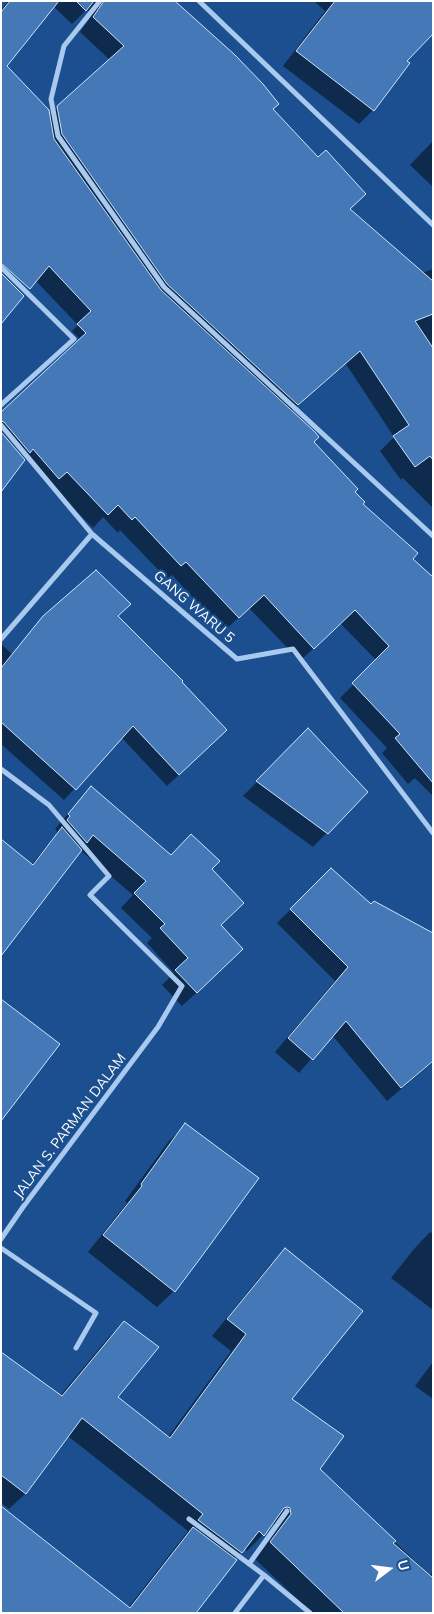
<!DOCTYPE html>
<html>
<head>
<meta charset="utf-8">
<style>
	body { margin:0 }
	#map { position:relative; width:434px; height:1614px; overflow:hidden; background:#1b4f8f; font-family:Mulish,sans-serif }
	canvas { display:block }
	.frame { position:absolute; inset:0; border:2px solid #fff; pointer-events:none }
	.north { position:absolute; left:364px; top:1544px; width:50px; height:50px; -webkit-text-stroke:4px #1b4f8f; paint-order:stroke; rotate:75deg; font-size:14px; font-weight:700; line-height:20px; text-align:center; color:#fff }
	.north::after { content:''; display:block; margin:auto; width:18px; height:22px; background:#fff; clip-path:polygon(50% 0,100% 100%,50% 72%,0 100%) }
</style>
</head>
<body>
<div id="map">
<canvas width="434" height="1614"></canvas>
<div class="frame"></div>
<div class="north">U</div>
</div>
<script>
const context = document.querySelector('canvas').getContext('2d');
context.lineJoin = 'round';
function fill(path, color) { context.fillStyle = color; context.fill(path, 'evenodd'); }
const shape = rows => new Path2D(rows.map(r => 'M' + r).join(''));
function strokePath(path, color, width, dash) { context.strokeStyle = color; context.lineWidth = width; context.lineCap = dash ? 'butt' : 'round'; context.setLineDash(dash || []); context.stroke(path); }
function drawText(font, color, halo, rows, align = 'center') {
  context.font = font + ' Mulish,sans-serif'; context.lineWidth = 4.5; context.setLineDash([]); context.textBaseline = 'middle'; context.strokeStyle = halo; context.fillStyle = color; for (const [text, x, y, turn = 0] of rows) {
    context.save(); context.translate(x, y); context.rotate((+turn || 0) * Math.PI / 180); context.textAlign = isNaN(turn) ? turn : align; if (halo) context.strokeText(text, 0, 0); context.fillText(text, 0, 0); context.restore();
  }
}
fill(shape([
	[8,1,179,1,176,4,272,110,349,209,422,273,433,269,433,508,403,478,401,480,380,451,394,437,346,364,290,412,362,504,411,559,433,578,433,796,415,778,408,784,382,753,387,748,340,698,377,661,340,623,300,661,249,608,224,631,172,575,167,579,120,530,118,533,103,517,93,528,53,487,1,430,1,414,114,376,72,331,78,325,34,279,1,257,1,10],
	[53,6,72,24,86,10,90,12,90,18,80,32,110,60,49,116,6,66],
	[314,1,426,1,405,61,373,110,359,124,283,66,325,11],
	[433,141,433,187,410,165],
	[117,616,214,742,167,786,121,737,64,800,1,744,1,644,12,654,44,617],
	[308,730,366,792,313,847,243,796],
	[91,788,171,856,211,869,219,926,228,963,182,1006,162,985,174,973,147,943,152,938,121,908,133,895,80,850,1,954,31,865,55,836,57,831,55,829],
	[331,870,371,905,433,1034,433,1062,387,1101,332,1035,299,1073,275,1052,335,981,277,923],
	[186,1125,198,1260,174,1291,157,1307,88,1252,127,1203,125,1201,169,1141],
	[430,1232,433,1234,433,1310,391,1278,414,1249],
	[285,1250,290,1399,318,1470,430,1575,433,1571,433,1613,312,1613,255,1559,276,1526,272,1522,263,1535,247,1551,244,1548,234,1560,194,1613,128,1608,188,1531,68,1436,26,1493,9,1509,1,1503,1,1354,60,1396,108,1338,124,1322,116,1397,168,1437,231,1351,212,1336,269,1266],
	[433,1362,433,1399,415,1386]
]), '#0007');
const building = shape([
	[10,1,59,1,7,66,49,110,54,139,161,290,315,432,319,437,314,442,358,489,355,492,365,502,363,504,418,553,413,559,433,577,433,783,395,738,400,734,352,683,389,646,355,610,314,649,264,595,239,618,186,562,181,566,135,517,132,520,118,505,108,515,67,472,59,479,33,449,30,453,4,422,1,421,1,412,86,333,77,324,91,311,49,266,30,289,1,263,1,12,10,1],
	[76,1,94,1,86,11,76,1],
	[104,1,175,1,235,55,263,84,279,104,273,109,318,157,326,150,366,194,350,209,433,281,433,314,415,321,433,348,433,460,430,456,415,467,393,436,409,425,360,351,298,405,167,284,62,134,57,106,124,46,93,17,104,1],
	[335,1,433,1,433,34,407,61,410,63,374,111,296,51,335,1],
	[1,273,24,296,1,324,1,273],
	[1,432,25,460,1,492,1,432],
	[96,570,131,604,118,616,183,681,182,682,227,730,179,775,133,726,76,790,1,722,1,668,43,616,96,570],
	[308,728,368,792,328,834,256,781,308,728],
	[91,786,171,855,191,834,220,861,212,869,244,903,221,925,243,949,197,993,175,970,188,958,160,928,165,924,134,893,146,881,93,835,87,843,67,820,70,816,68,814,91,786],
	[62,827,82,850,1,956,1,839,33,865,62,827],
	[331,868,371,904,374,901,433,933,433,1061,401,1088,346,1021,313,1060,288,1038,348,967,290,909,331,868],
	[1,999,60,1044,1,1121,1,999],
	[185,1123,259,1178,199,1260,175,1292,103,1235,142,1186,141,1184,185,1123],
	[285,1248,363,1311,292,1399,344,1436,320,1469,396,1541,393,1543,433,1578,433,1613,344,1613,270,1542,291,1514,290,1508,287,1507,284,1508,264,1536,259,1531,242,1553,198,1520,203,1514,82,1418,26,1494,1,1475,1,1352,62,1396,124,1321,159,1347,118,1397,170,1438,246,1334,227,1319,285,1248],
	[1,1506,130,1608,193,1527,237,1560,196,1613,1,1613,1,1506]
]);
fill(building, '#4478b7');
strokePath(building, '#cfe3fa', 1);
strokePath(shape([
	[100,1,64,46,51,99,58,136,164,287,433,536],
	[199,1,433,225],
	[1,267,74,339,1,405],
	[1,425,92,534],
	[1,639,92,534,237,659,293,649,433,833],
	[1,769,49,805,109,876,90,895,182,986,158,1027,23,1207,1,1239],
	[1,1248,96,1313,76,1348],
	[189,1519,264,1575,310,1613],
	[249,1564,287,1511],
	[235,1613,264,1575]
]), '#a9c9ee', 5);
drawText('14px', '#fff', '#1b4f8f', [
	["GANG WARU 5",194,607,41],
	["JALAN S. PARMAN DALAM",70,1126,-53]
]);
</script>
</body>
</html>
